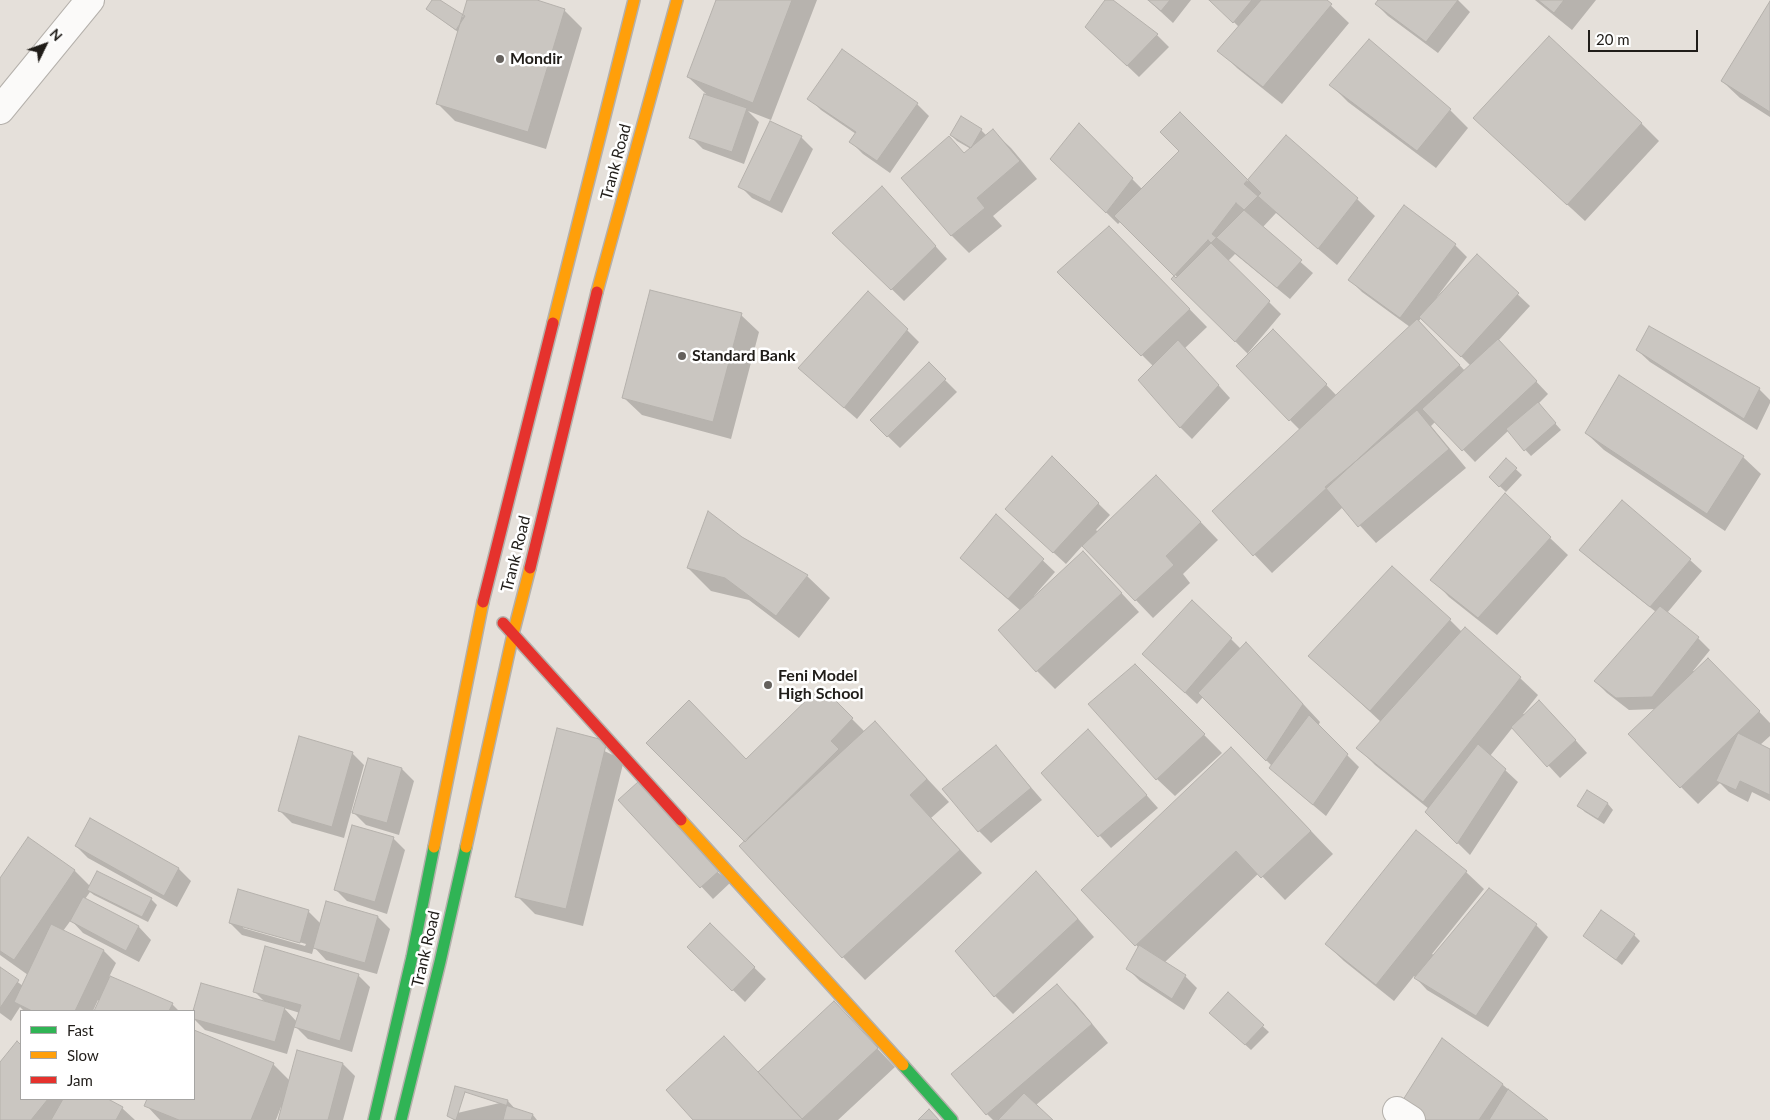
<!DOCTYPE html>
<html>
<head>
<meta charset="utf-8">
<style>
	body { margin:0 }
	#map { position:relative; width:1770px; height:1120px; overflow:hidden; background:#e5e0da; font-family:Lato,sans-serif }
	canvas { display:block }
	.legend { position:absolute; left:20px; top:1010px; width:175px; height:90px; box-sizing:border-box; background:#fff; border:1px solid #a6a5a3; margin:0; padding:6px 9px; list-style:none; font-size:15px; color:#201d19 }
	.legend li { display:flex; align-items:center; gap:10px; height:25px }
	.legend b { width:25px; border:1px solid #a6a5a3 }
	.north { position:absolute; left:20px; top:20px; width:50px; height:50px; -webkit-text-stroke:4px #fff; paint-order:stroke; rotate:48deg; font-size:14px; font-weight:700; line-height:20px; text-align:center; color:#201d19 }
	.north::after { content:''; display:block; margin:auto; width:18px; height:22px; background:#201d19; clip-path:polygon(50% 0,100% 100%,50% 72%,0 100%) }
	.scale { position:absolute; left:1588px; top:30px; width:110px; height:22px; box-sizing:border-box; border:2px solid #201d19; border-top:0; padding-left:6px; font-size:15px; line-height:18px; white-space:nowrap; color:#201d19; -webkit-text-stroke:4px #fff; paint-order:stroke }
</style>
</head>
<body>
<div id="map">
<canvas width="1770" height="1120"></canvas>
<ul class="legend">
<li><b style="height:6px;background:#30b455"></b>Fast</li>
<li><b style="height:6px;background:#ff9f0a"></b>Slow</li>
<li><b style="height:6px;background:#e5322d"></b>Jam</li>
</ul>
<div class="north">N</div>
<div class="scale">20 m</div>
</div>
<script>
const context = document.querySelector('canvas').getContext('2d');
context.lineJoin = 'round';
function fill(path, color) { context.fillStyle = color; context.fill(path, 'evenodd'); }
const shape = rows => new Path2D(rows.map(r => 'M' + r).join(''));
function strokePath(path, color, width, dash) { context.strokeStyle = color; context.lineWidth = width; context.lineCap = dash ? 'butt' : 'round'; context.setLineDash(dash || []); context.stroke(path); }
function drawText(font, color, halo, rows, align = 'center') {
  context.font = font + ' Lato,sans-serif'; context.lineWidth = 5; context.setLineDash([]); context.textBaseline = 'middle'; context.strokeStyle = halo; context.fillStyle = color; for (const [text, x, y, turn = 0] of rows) {
    context.save(); context.translate(x, y); context.rotate((+turn || 0) * Math.PI / 180); context.textAlign = isNaN(turn) ? turn : align; if (halo) context.strokeText(text, 0, 0); context.fillText(text, 0, 0); context.restore();
  }
}
fill(shape([
	[433,0,438,0,463,17,468,0,532,0,564,10,582,28,546,149,455,121,437,103,458,32,427,9],
	[717,0,817,0,771,120,748,111,759,122,744,164,703,149,691,137,706,94,688,77],
	[1106,0,1111,0,1157,35,1169,47,1139,77,1099,39],
	[1148,0,1191,0,1173,23],
	[1211,0,1325,0,1349,23,1282,104,1237,68,1219,50,1239,27],
	[1380,0,1458,0,1470,12,1438,53,1388,16,1376,4],
	[1535,0,1596,0,1572,30],
	[1770,4,1770,117,1740,98,1722,81],
	[1369,41,1450,110,1468,128,1436,168,1348,102,1331,85],
	[809,98,917,104,929,116,890,173,863,154,851,142,856,134,821,110],
	[1641,123,1659,141,1585,221,1493,136],
	[1079,125,1142,189,1248,181,1357,199,1375,216,1337,265,1276,213,1262,228,1313,273,1290,299,1235,254,1228,261,1281,314,1248,353,1249,354,1285,342,1337,396,1410,327,1362,292,1350,280,1455,245,1467,257,1437,297,1438,299,1477,256,1530,306,1498,341,1548,394,1538,404,1561,430,1531,456,1508,431,1475,462,1436,421,1431,426,1466,468,1376,543,1343,507,1272,573,1213,511,1300,430,1290,420,1249,355,1172,279,1181,281,1121,221,1118,224,1064,171],
	[1421,318,1433,329,1471,366,1465,371,1419,321],
	[981,130,987,136,993,131,1011,148,1037,179,993,216,1002,226,969,253,952,236,903,178,949,138,965,154,971,149,957,141,951,135],
	[801,137,813,149,782,213,752,198,740,186],
	[894,200,947,259,904,301,846,245],
	[1109,227,1207,327,1185,348,1230,398,1192,439,1180,427,1153,366,1059,272],
	[741,315,759,332,731,439,642,415,624,398],
	[907,330,919,342,857,419,812,380],
	[1637,350,1759,389,1770,400,1770,403,1757,430,1650,362],
	[929,364,957,392,900,448,871,420],
	[1586,433,1743,457,1761,474,1725,531,1604,450],
	[1052,458,1110,515,1096,530,1098,532,1174,494,1218,540,1183,574,1190,583,1153,618,1083,545,1066,564,1019,521],
	[1506,460,1522,475,1506,492,1490,477],
	[996,516,1055,572,1034,596,1035,598,1101,571,1139,612,1055,689,1037,671,1021,611,961,558],
	[742,538,807,576,830,598,799,638,749,600,711,591,688,568],
	[1550,538,1568,555,1497,635,1449,597,1432,579],
	[1581,550,1690,560,1702,571,1667,613,1698,638,1710,650,1693,671,1726,677,1770,723,1770,736,1760,745,1770,750,1770,801,1752,792,1748,802,1729,792,1720,783,1698,804,1681,787,1657,709,1629,710,1607,693,1595,681,1656,612,1593,562],
	[1450,620,1462,632,1520,678,1538,695,1523,714,1551,713,1587,753,1560,778,1513,727,1490,756,1518,782,1470,855,1426,812,1429,809,1375,765,1358,748,1381,722,1310,656],
	[1231,639,1241,649,1264,662,1320,722,1318,726,1359,767,1326,816,1283,780,1272,766,1203,697,1197,704,1156,666],
	[1135,665,1222,753,1175,796,1157,779],
	[821,688,865,732,875,723,949,802,931,818,982,873,865,980,843,957,746,842],
	[558,730,624,760,583,926,535,914,517,896],
	[1100,743,1158,808,1111,848,1043,773],
	[996,747,1042,800,991,843,979,831],
	[352,753,364,765,344,838,292,823,280,811],
	[369,760,402,769,414,781,399,835,366,825,354,813],
	[1254,771,1333,854,1285,900,1259,873,1165,962,1185,976,1197,988,1184,1010,1140,981,1128,969,1139,948,1083,890],
	[1587,792,1608,804,1613,810,1604,824,1585,812,1579,806],
	[620,800,731,882,713,899],
	[91,820,179,869,191,881,177,907,88,858,76,846],
	[1417,831,1466,872,1484,889,1432,954,1434,955,1536,925,1548,937,1488,1027,1427,990,1414,976,1394,1001,1344,961,1326,944],
	[393,838,405,850,387,914,347,901,335,889],
	[28,839,75,871,90,886,151,899,157,905,148,922,94,895,90,892,85,899,139,927,151,940,139,962,83,933,71,920,63,931,104,951,116,963,109,977,172,1004,179,1011,96,1011,100,1001,98,1000,93,1011,24,1011,20,1007,11,1021,0,1013,0,969,23,986,28,975,0,955,0,880],
	[1036,872,1053,890,1094,937,1013,1014,995,996,956,951],
	[327,902,378,917,390,929,377,974,326,960,314,947,312,954,242,935,230,923,308,911,321,924],
	[243,926,306,944,305,946,243,928],
	[710,925,766,979,745,1002,689,947],
	[1584,935,1634,935,1640,941,1622,965],
	[358,975,370,987,352,1052,308,1039,295,1026,287,1054,205,1030,194,1019,194,1014,266,1003,254,991],
	[284,1008,300,1013,297,1022],
	[1057,986,1075,1003,1108,1043,1036,1105,1051,1120,993,1120,987,1114],
	[1228,994,1269,1032,1251,1050,1216,1018],
	[834,1003,895,1067,838,1120,695,1120,758,1073],
	[194,1031,273,1064,290,1081,343,1064,355,1076,343,1120,279,1120,282,1108,281,1107,276,1120,160,1120,146,1105,147,1099,194,1099],
	[1442,1039,1503,1085,1546,1120,1421,1120],
	[17,1043,21,1046,21,1099,106,1099,122,1108,135,1120,0,1120,0,1064],
	[508,1101,516,1110,533,1115,537,1120,454,1120,449,1115]
]), '#0003');
const building = shape([
	[432,0,440,0,465,16,456,30,426,9,432,0],
	[467,0,537,0,565,9,528,132,436,104,467,0],
	[716,0,792,0,753,103,687,77,716,0],
	[1105,0,1113,0,1158,34,1127,66,1085,27,1105,0],
	[1148,0,1170,0,1161,11,1148,0],
	[1209,0,1252,0,1233,23,1209,0],
	[1261,0,1327,0,1332,4,1263,87,1217,51,1261,0],
	[1378,0,1458,0,1426,42,1375,4,1378,0],
	[1538,0,1564,0,1554,13,1538,0],
	[1770,1,1770,112,1721,81,1770,1],
	[1549,36,1642,123,1567,205,1473,118,1549,36],
	[1369,39,1451,109,1417,151,1329,85,1369,39],
	[842,49,918,103,877,161,849,142,856,132,807,99,842,49],
	[704,94,747,108,732,152,689,138,704,94],
	[1180,112,1261,193,1176,278,1114,216,1179,151,1160,132,1180,112],
	[961,116,982,129,971,148,950,135,961,116],
	[770,121,802,136,770,202,738,187,770,121],
	[1079,123,1133,178,1106,213,1050,159,1079,123],
	[993,129,1020,161,977,198,985,208,951,236,901,178,949,136,964,153,993,129],
	[1286,135,1358,198,1318,249,1244,184,1286,135],
	[882,186,936,246,891,290,832,233,882,186],
	[1236,203,1302,260,1277,288,1212,234,1236,203],
	[1404,205,1456,244,1400,318,1348,280,1404,205],
	[1109,226,1190,309,1141,356,1057,272,1109,226],
	[1208,240,1270,301,1235,342,1171,279,1208,240],
	[1477,254,1519,293,1461,357,1419,317,1477,254],
	[650,290,742,313,713,422,622,398,650,290],
	[868,291,908,329,844,408,798,368,868,291],
	[1417,319,1460,365,1253,556,1212,511,1417,319],
	[1649,326,1760,388,1744,419,1636,350,1649,326],
	[1273,329,1327,384,1289,421,1236,366,1273,329],
	[1498,339,1537,381,1462,451,1422,409,1498,339],
	[1178,340,1219,385,1180,428,1138,380,1178,340],
	[929,362,946,379,887,437,870,420,929,362],
	[1619,375,1744,456,1707,514,1585,433,1619,375],
	[1538,402,1556,423,1524,451,1506,429,1538,402],
	[1417,410,1449,449,1358,527,1325,487,1417,410],
	[1052,456,1099,503,1053,553,1005,509,1052,456],
	[1506,458,1517,468,1499,487,1489,477,1506,458],
	[1156,475,1201,522,1166,556,1174,565,1135,601,1082,546,1156,475],
	[1505,493,1551,537,1478,618,1430,580,1505,493],
	[1622,500,1691,559,1650,607,1579,550,1622,500],
	[708,511,742,537,808,575,776,616,725,578,687,568,708,511],
	[996,514,1044,559,1008,599,960,558,996,514],
	[1083,551,1122,593,1036,672,998,630,1083,551],
	[1392,566,1451,619,1370,711,1308,656,1392,566],
	[1192,600,1232,638,1185,693,1142,654,1192,600],
	[1660,606,1699,637,1652,697,1616,698,1594,681,1660,606],
	[1465,627,1521,677,1423,802,1356,748,1465,627],
	[1246,642,1303,704,1266,761,1198,693,1246,642],
	[1708,658,1760,711,1680,788,1628,734,1708,658],
	[1135,664,1205,734,1156,780,1088,704,1135,664],
	[821,686,853,718,831,741,839,749,745,842,646,743,689,700,746,759,821,686],
	[1539,700,1576,740,1547,767,1511,727,1539,700],
	[1309,715,1348,754,1313,805,1269,768,1309,715],
	[875,721,927,779,910,795,960,850,842,958,739,846,875,721],
	[557,728,607,741,566,909,515,897,557,728],
	[1088,729,1147,795,1098,837,1041,773,1088,729],
	[1738,733,1770,749,1770,795,1740,781,1736,790,1716,781,1738,733],
	[299,736,353,752,332,827,278,811,299,736],
	[1478,744,1506,769,1457,844,1425,812,1478,744],
	[996,745,1031,788,978,832,942,789,996,745],
	[1231,747,1311,831,1261,878,1236,851,1135,946,1081,890,1231,747],
	[368,758,402,768,387,823,352,813,368,758],
	[638,782,720,870,700,888,618,800,638,782],
	[1587,790,1608,803,1598,819,1577,806,1587,790],
	[90,818,179,868,164,896,75,846,90,818],
	[352,825,394,837,375,902,334,890,352,825],
	[1416,830,1467,871,1376,985,1325,944,1416,830],
	[28,837,75,870,14,960,0,951,0,878,28,837],
	[97,871,152,898,142,917,87,890,97,871],
	[1036,871,1078,919,994,997,955,951,1036,871],
	[1489,888,1537,924,1476,1016,1414,978,1489,888],
	[238,889,309,910,300,943,229,923,238,889],
	[83,897,139,926,126,951,70,921,83,897],
	[326,901,378,916,365,963,313,948,326,901],
	[1601,910,1635,934,1616,960,1583,936,1601,910],
	[710,923,755,967,732,991,687,947,710,923],
	[51,924,104,950,75,1011,32,1011,14,1002,51,924],
	[1139,945,1186,975,1172,999,1126,969,1139,945],
	[265,946,359,974,340,1041,294,1027,301,1005,253,992,265,946],
	[0,967,19,980,0,1008,0,967],
	[110,976,173,1003,169,1011,94,1011,110,976],
	[201,983,285,1007,275,1042,194,1019,193,1011,201,983],
	[1057,984,1092,1024,986,1115,951,1074,1057,984],
	[1228,992,1264,1025,1245,1045,1209,1013,1228,992],
	[834,1001,878,1048,802,1119,758,1072,834,1001],
	[194,1030,274,1063,251,1120,179,1120,144,1106,147,1099,194,1099,194,1030],
	[724,1036,758,1072,803,1120,693,1120,666,1090,724,1036],
	[1442,1038,1503,1084,1479,1120,1425,1120,1401,1103,1442,1038],
	[17,1041,21,1045,21,1099,48,1099,31,1120,0,1120,0,1062,17,1041],
	[297,1050,343,1063,328,1120,278,1120,297,1050],
	[455,1086,508,1100,503,1120,455,1120,447,1116,455,1086],
	[1508,1089,1548,1120,1489,1120,1508,1089],
	[465,1092,533,1114,531,1120,456,1120,465,1092],
	[1024,1093,1053,1120,998,1120,1024,1093],
	[63,1099,108,1099,123,1107,116,1120,51,1120,63,1099],
	[929,1109,939,1120,918,1120,929,1109]
]);
fill(building, '#cac6c1');
strokePath(building, '#b5b1ac', 1);
const street = shape([
	[0,110,90,0],
	[1397,1111,1411,1120]
]);
const fast = shape([
	[903,1065,952,1120],
	[374,1120,412,957,434,847],
	[401,1120,440,962,466,847]
]);
const slow = shape([
	[597,292,677,0],
	[553,323,634,0],
	[681,820,903,1065],
	[434,847,483,602],
	[466,847,513,634,530,568]
]);
const jam = shape([
	[530,568,597,292],
	[483,602,553,323],
	[503,623,681,820]
]);
strokePath(street, '#b4b0ab', 30);
strokePath(fast, '#b4b0ab', 14);
strokePath(slow, '#b4b0ab', 14);
strokePath(jam, '#b4b0ab', 14);
strokePath(street, '#fbfaf9', 28);
strokePath(fast, '#30b455', 11);
strokePath(slow, '#ff9f0a', 11);
strokePath(jam, '#e5322d', 11);
for (const [x, y, r, color] of [
	[500,59,5,"#65615d"],
	[682,356,5,"#65615d"],
	[768,685,5,"#65615d"]
]) { const dot = new Path2D(); dot.arc(x, y, r, 0, 2 * Math.PI); context.fillStyle = color; context.fill(dot); strokePath(dot, '#fff', 2); }
drawText('bold 16px', '#201d19', '#fff', [
	["Mondir",510,59],
	["Standard Bank",692,356],
	["Feni Model",778,676],
	["High School",778,694]
], 'left');
drawText('16px', '#201d19', '#fff', [
	["Trank Road",616,162,-75],
	["Trank Road",516,554,-76],
	["Trank Road",426,949,-77]
]);
</script>
</body>
</html>
